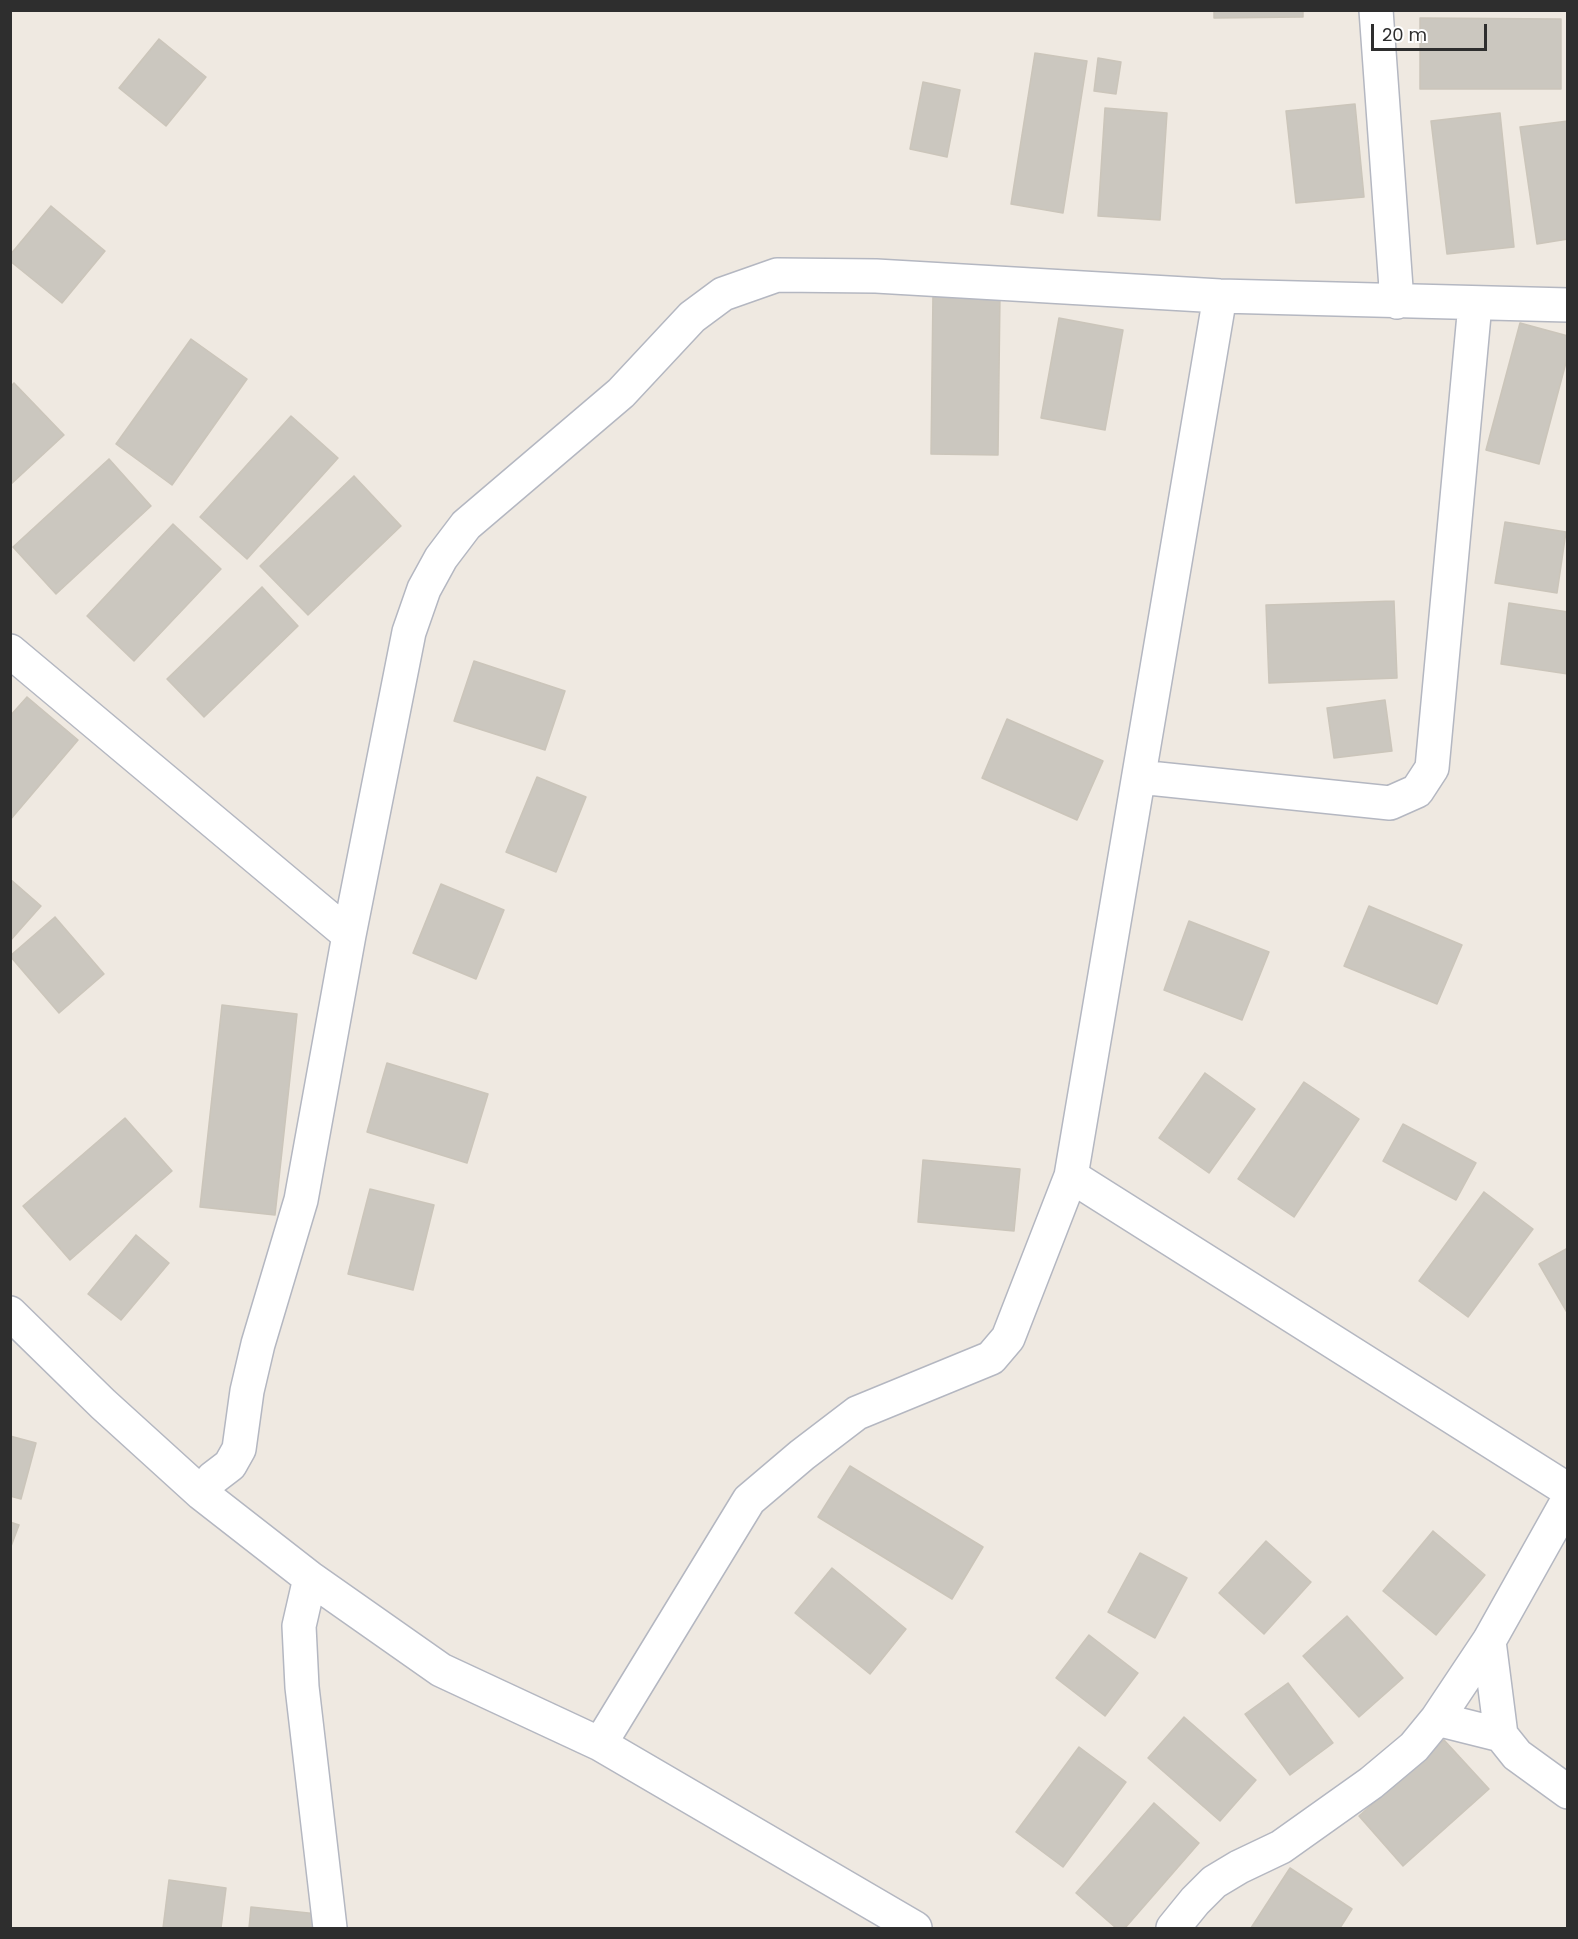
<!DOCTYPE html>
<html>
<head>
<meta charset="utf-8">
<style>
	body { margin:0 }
	#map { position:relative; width:1578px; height:1939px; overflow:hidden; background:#efe9e1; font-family:Poppins,sans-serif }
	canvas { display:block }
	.frame { position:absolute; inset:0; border:12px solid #2e2e2e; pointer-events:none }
	.scale { position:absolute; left:1371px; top:24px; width:116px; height:27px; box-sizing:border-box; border:3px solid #2e2e2e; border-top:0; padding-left:8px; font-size:18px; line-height:21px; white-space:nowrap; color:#2e2e2e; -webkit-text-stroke:4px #fff; paint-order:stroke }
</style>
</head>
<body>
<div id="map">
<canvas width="1578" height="1939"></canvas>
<div class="frame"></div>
<div class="scale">20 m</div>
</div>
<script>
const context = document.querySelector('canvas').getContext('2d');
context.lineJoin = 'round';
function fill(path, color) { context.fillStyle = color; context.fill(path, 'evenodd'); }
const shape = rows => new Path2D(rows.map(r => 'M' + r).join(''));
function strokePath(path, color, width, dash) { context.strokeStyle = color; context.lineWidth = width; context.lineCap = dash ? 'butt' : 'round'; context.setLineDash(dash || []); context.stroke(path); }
const building = shape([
	[1214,10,1303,10,1303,17,1214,18,1214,10],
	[1420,18,1561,19,1561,89,1420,89,1420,18],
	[159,39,206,77,166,126,119,88,159,39],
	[1035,53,1087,61,1063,213,1011,204,1035,53],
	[1098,58,1121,62,1116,94,1094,91,1098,58],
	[923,82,960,90,947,157,910,149,923,82],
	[1355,104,1364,197,1296,203,1286,111,1355,104],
	[1105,108,1167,113,1160,220,1098,216,1105,108],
	[1500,113,1514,247,1447,254,1431,121,1500,113],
	[1568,121,1568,239,1537,244,1520,127,1568,121],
	[51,206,105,251,62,303,10,261,10,255,51,206],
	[933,293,1000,294,998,455,931,454,933,293],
	[1059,318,1123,330,1105,430,1041,418,1059,318],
	[1520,323,1568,336,1568,355,1539,464,1486,450,1520,323],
	[191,339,247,379,172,485,116,444,191,339],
	[14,383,64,435,10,485,10,387,14,383],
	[291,416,338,458,247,559,200,517,291,416],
	[109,459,151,506,56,594,13,547,109,459],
	[354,476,401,526,308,615,260,566,354,476],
	[1505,522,1566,532,1557,593,1495,583,1505,522],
	[173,524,221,569,134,661,87,616,173,524],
	[262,587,298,626,204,717,167,679,262,587],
	[1394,601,1397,678,1269,683,1266,605,1394,601],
	[1509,603,1568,612,1568,674,1501,664,1509,603],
	[474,661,565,691,545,750,454,721,474,661],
	[27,697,78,740,10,820,10,716,27,697],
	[1385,700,1392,751,1334,758,1327,708,1385,700],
	[1007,719,1103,761,1077,820,982,778,1007,719],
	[537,777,586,797,556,872,506,852,537,777],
	[10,879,41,906,10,941,10,879],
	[441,884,504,910,476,979,413,953,441,884],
	[1369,906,1462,945,1437,1004,1344,966,1369,906],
	[55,917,104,974,59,1013,10,956,55,917],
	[1189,921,1269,952,1242,1020,1164,990,1189,921],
	[222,1005,297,1014,275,1215,200,1207,222,1005],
	[387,1063,488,1094,467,1163,367,1132,387,1063],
	[1205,1073,1255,1109,1209,1173,1159,1138,1205,1073],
	[1304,1082,1359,1119,1294,1217,1238,1179,1304,1082],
	[125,1118,172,1171,70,1260,23,1206,125,1118],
	[1403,1124,1476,1163,1456,1200,1383,1161,1403,1124],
	[923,1160,1020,1169,1014,1231,918,1222,923,1160],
	[370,1189,434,1205,413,1290,348,1274,370,1189],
	[1484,1192,1533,1229,1468,1317,1419,1281,1484,1192],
	[136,1235,169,1263,121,1320,88,1294,136,1235],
	[1568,1248,1568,1314,1539,1264,1568,1248],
	[10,1436,36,1443,21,1499,10,1496,10,1436],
	[850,1466,983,1547,952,1599,818,1517,850,1466],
	[10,1522,19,1525,10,1549,10,1522],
	[1433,1531,1485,1575,1436,1635,1383,1591,1433,1531],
	[1266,1541,1311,1582,1264,1634,1219,1593,1266,1541],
	[1140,1553,1187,1578,1155,1638,1108,1612,1140,1553],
	[832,1568,906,1629,870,1674,795,1613,832,1568],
	[1347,1616,1403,1678,1359,1717,1303,1656,1347,1616],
	[1089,1635,1138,1673,1105,1716,1056,1678,1089,1635],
	[1288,1683,1333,1743,1290,1775,1245,1714,1288,1683],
	[1184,1717,1256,1780,1220,1821,1148,1758,1184,1717],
	[1444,1740,1489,1789,1403,1866,1359,1816,1444,1740],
	[1079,1747,1126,1782,1063,1867,1016,1832,1079,1747],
	[1154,1803,1199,1843,1125,1928,1116,1928,1076,1893,1154,1803],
	[1290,1868,1352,1909,1340,1928,1251,1928,1290,1868],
	[169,1880,226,1888,221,1928,163,1928,169,1880],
	[251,1907,318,1914,317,1928,249,1928,251,1907]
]);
fill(building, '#cbc7bf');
strokePath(building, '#cbc5ba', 1.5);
const minor = shape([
	[1376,10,1397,302],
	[10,651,349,935],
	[1139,777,1390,803,1417,791,1432,768,1475,304],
	[1071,1176,1568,1490],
	[10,1313,103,1404,201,1493,310,1578,441,1670,600,1744,915,1928],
	[201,1493,213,1478,230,1465,239,1449,247,1391,258,1344,301,1200,349,935,409,632,424,589,441,558,466,525,621,393,692,317,723,294,777,275,876,276,1220,296,1568,305],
	[310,1578,299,1626,302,1687,330,1928],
	[1489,1641,1501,1735,1517,1755,1568,1792],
	[1437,1719,1501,1735],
	[600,1744,749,1500,802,1455,857,1413,991,1358,1008,1338,1071,1176,1220,296],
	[1173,1928,1195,1901,1214,1882,1239,1867,1281,1847,1371,1783,1414,1747,1437,1719,1489,1641,1568,1500]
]);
strokePath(minor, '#b4b7c1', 36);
strokePath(minor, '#fff', 33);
</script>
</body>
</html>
